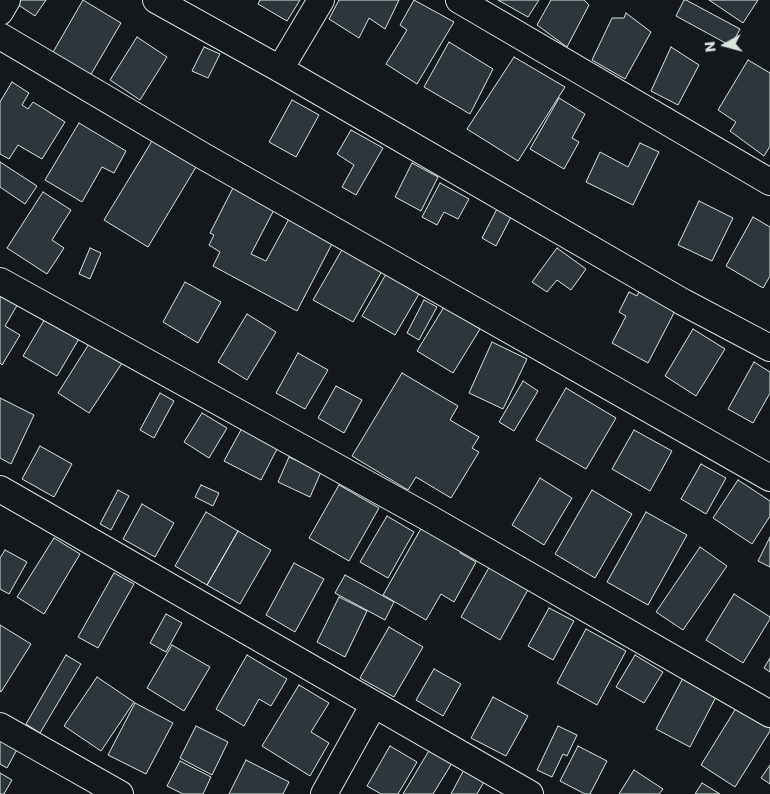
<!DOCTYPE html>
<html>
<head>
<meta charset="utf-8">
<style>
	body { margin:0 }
	#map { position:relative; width:770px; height:794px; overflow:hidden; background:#14181c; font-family:Poppins,sans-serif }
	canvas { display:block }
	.north { position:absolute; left:700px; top:20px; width:50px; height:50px; -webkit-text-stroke:4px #14181c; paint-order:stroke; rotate:263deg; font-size:14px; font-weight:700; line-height:20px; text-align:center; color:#d8e6dc }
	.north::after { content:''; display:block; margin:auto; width:18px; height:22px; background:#d8e6dc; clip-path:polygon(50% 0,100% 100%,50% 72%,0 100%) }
</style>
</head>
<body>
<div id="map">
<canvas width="770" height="794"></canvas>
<div class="north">N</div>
</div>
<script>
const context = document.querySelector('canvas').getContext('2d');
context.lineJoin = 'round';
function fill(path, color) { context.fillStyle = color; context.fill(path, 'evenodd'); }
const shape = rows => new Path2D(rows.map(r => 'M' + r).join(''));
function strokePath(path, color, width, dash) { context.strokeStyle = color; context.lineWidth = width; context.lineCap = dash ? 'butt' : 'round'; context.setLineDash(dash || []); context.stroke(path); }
const building = shape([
	[19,0,46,0,35,16,17,4,19,0],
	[83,0,121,23,90,76,52,54,83,0],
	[260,0,300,0,287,21,258,4,260,0],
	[339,0,399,0,385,29,369,18,359,38,329,19,339,0],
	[414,0,454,22,417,84,386,64,407,30,400,25,414,0],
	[498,0,539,0,528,17,498,0],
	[551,0,584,0,589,5,567,47,537,25,551,0],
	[684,0,686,0,740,29,731,46,676,16,684,0],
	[709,0,758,0,743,23,709,0],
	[626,13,651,32,625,79,592,60,612,18,624,18,626,13],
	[137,37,167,57,140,100,110,80,137,37],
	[449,42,493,69,470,114,424,87,449,42],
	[204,47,220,54,208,78,192,71,204,47],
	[671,47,699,65,678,105,651,91,671,47],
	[514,57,565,87,518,161,467,129,514,57],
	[748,60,770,73,770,146,764,156,730,131,736,122,718,110,748,60],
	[12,82,29,93,22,105,28,109,33,102,65,122,42,159,18,145,9,159,0,154,0,102,12,82],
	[559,98,585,114,572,138,579,142,564,169,530,149,559,98],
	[292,100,319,115,296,157,269,142,292,100],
	[79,123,126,151,114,173,102,167,82,202,45,180,79,123],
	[351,130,383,148,356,195,342,187,354,165,337,154,351,130],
	[152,141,196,167,148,247,104,220,152,141],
	[640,143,659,152,633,205,586,182,600,152,628,167,640,143],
	[0,162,37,186,25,204,0,187,0,162],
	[412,163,438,177,421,211,395,197,412,163],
	[440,183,469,199,458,219,444,212,437,225,422,217,440,183],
	[235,184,276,206,251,254,266,261,290,217,334,240,297,311,213,266,220,252,209,245,214,235,210,233,235,184],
	[43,192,71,210,52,240,64,248,47,274,7,248,43,192],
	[699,201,733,218,712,261,678,245,699,201],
	[497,209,511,217,496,246,482,238,497,209],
	[753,217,770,227,770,276,763,288,726,266,753,217],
	[90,248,101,253,90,279,79,274,90,248],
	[343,248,382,271,353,322,313,300,343,248],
	[557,248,586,269,571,290,557,280,547,292,532,282,557,248],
	[386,274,419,294,395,335,362,316,386,274],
	[185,282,221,302,198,343,163,322,185,282],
	[0,283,22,297,5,326,20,335,2,365,0,363,0,283],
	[629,292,637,296,639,292,675,311,648,363,612,343,626,316,619,312,629,292],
	[424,300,437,307,419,340,407,333,424,300],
	[444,307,480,329,453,373,417,351,444,307],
	[49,312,83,332,57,376,23,356,49,312],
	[247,314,276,332,247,380,218,362,247,314],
	[693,329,725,349,696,396,665,376,693,329],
	[94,336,126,357,89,413,58,393,94,336],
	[492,342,527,359,503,409,469,393,492,342],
	[298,353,328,370,305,409,276,393,298,353],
	[754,362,770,372,770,393,753,423,728,409,754,362],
	[402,373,458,406,450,420,479,437,472,448,479,452,451,498,416,477,408,490,352,456,402,373],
	[523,381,538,391,514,431,499,422,523,381],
	[336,386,362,400,344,433,318,418,336,386],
	[566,388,616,418,586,469,536,440,566,388],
	[160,393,174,401,154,438,140,430,160,393],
	[0,398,34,415,11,464,0,458,0,398],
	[202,413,227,428,209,458,184,442,202,413],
	[242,428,278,447,261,480,224,461,242,428],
	[634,430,672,451,650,491,612,469,634,430],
	[40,446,72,464,54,497,22,479,40,446],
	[289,457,321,472,310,497,278,482,289,457],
	[701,464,726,478,706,514,681,499,701,464],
	[540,478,572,498,544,545,512,525,540,478],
	[738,480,770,501,770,516,752,544,713,518,738,480],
	[201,485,219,493,213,506,195,497,201,485],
	[339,485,379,508,349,561,309,538,339,485],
	[118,490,129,496,111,530,100,524,118,490],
	[592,490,632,514,595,578,555,554,592,490],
	[142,504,174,523,155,557,123,539,142,504],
	[206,512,238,531,207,585,175,566,206,512],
	[646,512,687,535,648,605,607,582,646,512],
	[387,516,414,532,388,578,360,562,387,516],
	[427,518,467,541,460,553,476,562,454,602,441,594,426,620,383,595,427,518],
	[238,531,271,550,240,604,207,585,238,531],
	[770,537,770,567,758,561,770,537],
	[54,538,80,554,44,614,17,597,54,538],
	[700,547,727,566,683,630,656,612,700,547],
	[5,550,27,562,9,594,0,589,0,558,5,550],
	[294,563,324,579,295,632,266,615,294,563],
	[491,564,530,586,500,640,461,617,491,564],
	[114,573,134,584,98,648,78,637,114,573],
	[345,575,394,602,385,620,335,593,345,575],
	[734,594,770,617,770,619,743,663,706,640,734,594],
	[339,597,367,611,345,657,317,642,339,597],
	[549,608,574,621,553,660,528,646,549,608],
	[166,614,182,623,166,652,150,643,166,614],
	[0,625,31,644,1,692,0,691,0,625],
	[389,627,423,647,394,697,360,678,389,627],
	[586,629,626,651,597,705,557,683,586,629],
	[172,645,210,667,184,711,147,688,172,645],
	[66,655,81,664,40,733,26,724,66,655],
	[247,655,287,679,271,706,259,699,244,726,216,709,247,655],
	[635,655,663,672,644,703,616,687,635,655],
	[770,658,770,672,764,668,770,658],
	[434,669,461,684,443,716,416,700,434,669],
	[97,677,134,702,101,751,64,726,97,677],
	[683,678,717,695,690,747,656,729,683,678],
	[299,685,329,703,311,732,329,743,310,776,262,746,299,685],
	[493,697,528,716,506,756,471,738,493,697],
	[135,703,173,723,146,774,108,755,135,703],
	[738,705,770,726,770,731,735,787,701,765,738,705],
	[196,726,228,742,212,775,180,758,196,726],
	[558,726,577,735,567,756,563,754,552,777,537,770,558,726],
	[0,731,21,742,7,768,0,764,0,731],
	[390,746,417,762,398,794,381,794,367,786,390,746],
	[578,746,607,761,590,794,585,794,560,781,578,746],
	[430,749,452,763,433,794,403,794,430,749],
	[246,760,289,782,283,794,229,794,246,760],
	[180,761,211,777,203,794,183,794,167,786,180,761],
	[770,765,770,784,761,778,770,765],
	[466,766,486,778,477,794,451,794,466,766],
	[634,770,663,789,659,794,619,794,634,770],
	[0,773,12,780,4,794,0,794,0,773],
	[702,783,720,794,695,794,702,783]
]);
fill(building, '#2c363c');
strokePath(building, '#d8e6dc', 1);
const minor = shape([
	[156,0,280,69,683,302,770,348],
	[459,0,770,182],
	[0,12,7,0],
	[0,36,203,156,770,478],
	[280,69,321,0],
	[0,281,427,517,770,714],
	[0,489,530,794],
	[0,726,120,794],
	[324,794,374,704]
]);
strokePath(minor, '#d8e6dc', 28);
strokePath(minor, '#14181c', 26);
</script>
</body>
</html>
